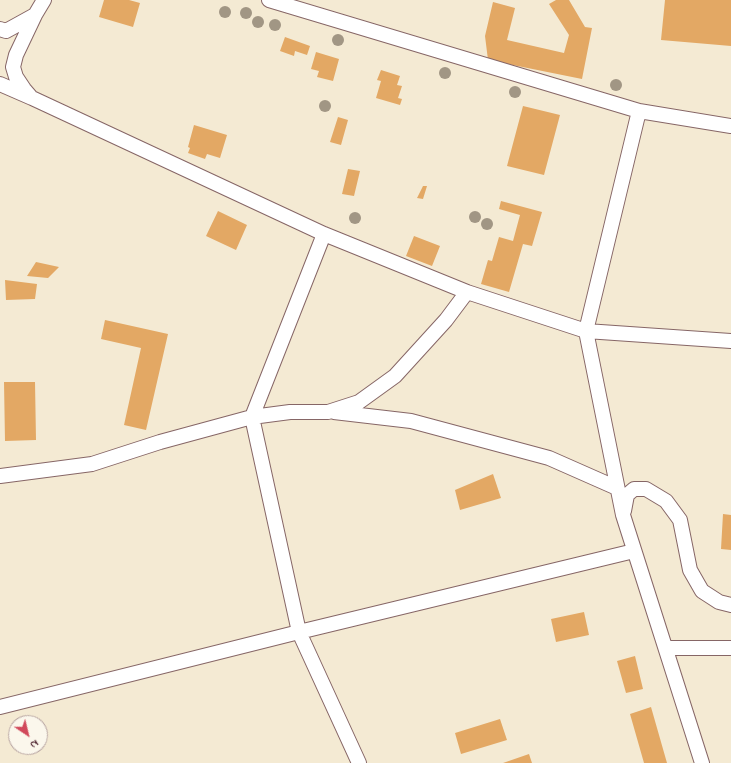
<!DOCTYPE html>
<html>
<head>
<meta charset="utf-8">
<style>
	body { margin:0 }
	#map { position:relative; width:731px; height:763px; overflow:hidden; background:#f4ead3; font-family:"Indie Flower",sans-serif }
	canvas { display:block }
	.north { position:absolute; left:8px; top:715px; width:40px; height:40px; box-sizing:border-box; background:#fbf7ec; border:1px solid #b4a19f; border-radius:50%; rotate:145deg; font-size:11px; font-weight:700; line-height:16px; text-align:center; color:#4a1f2b }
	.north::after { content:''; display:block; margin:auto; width:14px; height:18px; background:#d1495b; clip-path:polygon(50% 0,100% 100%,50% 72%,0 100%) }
</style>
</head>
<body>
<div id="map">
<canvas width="731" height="763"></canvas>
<div class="north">N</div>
</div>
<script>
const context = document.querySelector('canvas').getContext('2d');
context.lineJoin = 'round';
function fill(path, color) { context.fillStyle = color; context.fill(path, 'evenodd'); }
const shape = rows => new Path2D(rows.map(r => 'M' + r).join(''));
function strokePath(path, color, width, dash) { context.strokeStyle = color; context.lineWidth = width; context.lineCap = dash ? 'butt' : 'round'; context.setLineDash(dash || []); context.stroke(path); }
fill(shape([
	[104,0,129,0,140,3,133,27,99,17],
	[556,0,569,0,585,27,592,28,582,79,488,60,485,36,493,2,515,8,507,40,564,53,569,35,549,4],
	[665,0,731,0,731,46,661,40],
	[285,37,310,46,307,55,295,51,294,56,280,51],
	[316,52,339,59,333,81,317,77,319,71,311,69],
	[381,70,400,76,397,85,402,86,398,98,402,99,400,105,376,98,381,81,377,80],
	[523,106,560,115,544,175,507,166],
	[338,117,348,120,341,145,330,142],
	[194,125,227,135,220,158,207,154,205,159,188,153,190,148,188,147],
	[348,169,360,171,354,196,342,194],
	[423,186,427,186,423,199,417,198],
	[501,201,542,212,532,246,523,244,509,292,481,284,488,260,492,261,499,237,513,241,520,215,499,209],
	[218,211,247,225,236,250,206,236],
	[414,236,440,246,432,266,406,256],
	[36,262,59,267,48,278,27,276],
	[5,280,37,284,35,299,6,300],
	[105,320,168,334,146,430,124,425,141,348,101,339],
	[4,382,35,382,36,440,5,441],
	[493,474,501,498,460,510,455,490],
	[723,514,731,515,731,550,721,549],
	[584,612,589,635,556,642,551,619],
	[635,656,643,689,626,693,617,661],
	[651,707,667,763,644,763,630,714],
	[500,719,507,740,461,754,455,733],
	[529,754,532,763,503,763]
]), '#e3a864');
const street = shape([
	[269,0,639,111,731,126],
	[0,29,6,31,35,15,44,0],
	[0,84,32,98,324,234,467,292,586,331,731,341],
	[30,96,24,89,16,77,13,67,16,55,35,15],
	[639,111,586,331,623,515,702,763],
	[324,234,252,417,299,632,359,763],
	[334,412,411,421,549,458,617,488],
	[0,476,92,464,160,442,252,417,290,412,328,412,359,402,395,376,446,320,467,292],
	[624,511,627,495,634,489,646,489,666,501,680,520,690,570,702,591,719,602,731,605],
	[666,648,731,648],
	[0,707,299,632,634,551]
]);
strokePath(street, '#866666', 16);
strokePath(street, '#fff', 14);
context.fillStyle = '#a19684';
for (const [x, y] of [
	[225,12],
	[246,13],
	[258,22],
	[275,25],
	[338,40],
	[445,73],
	[616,85],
	[515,92],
	[325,106],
	[475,217],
	[355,218],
	[487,224]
]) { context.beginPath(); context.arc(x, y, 6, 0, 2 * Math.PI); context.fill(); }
</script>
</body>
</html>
